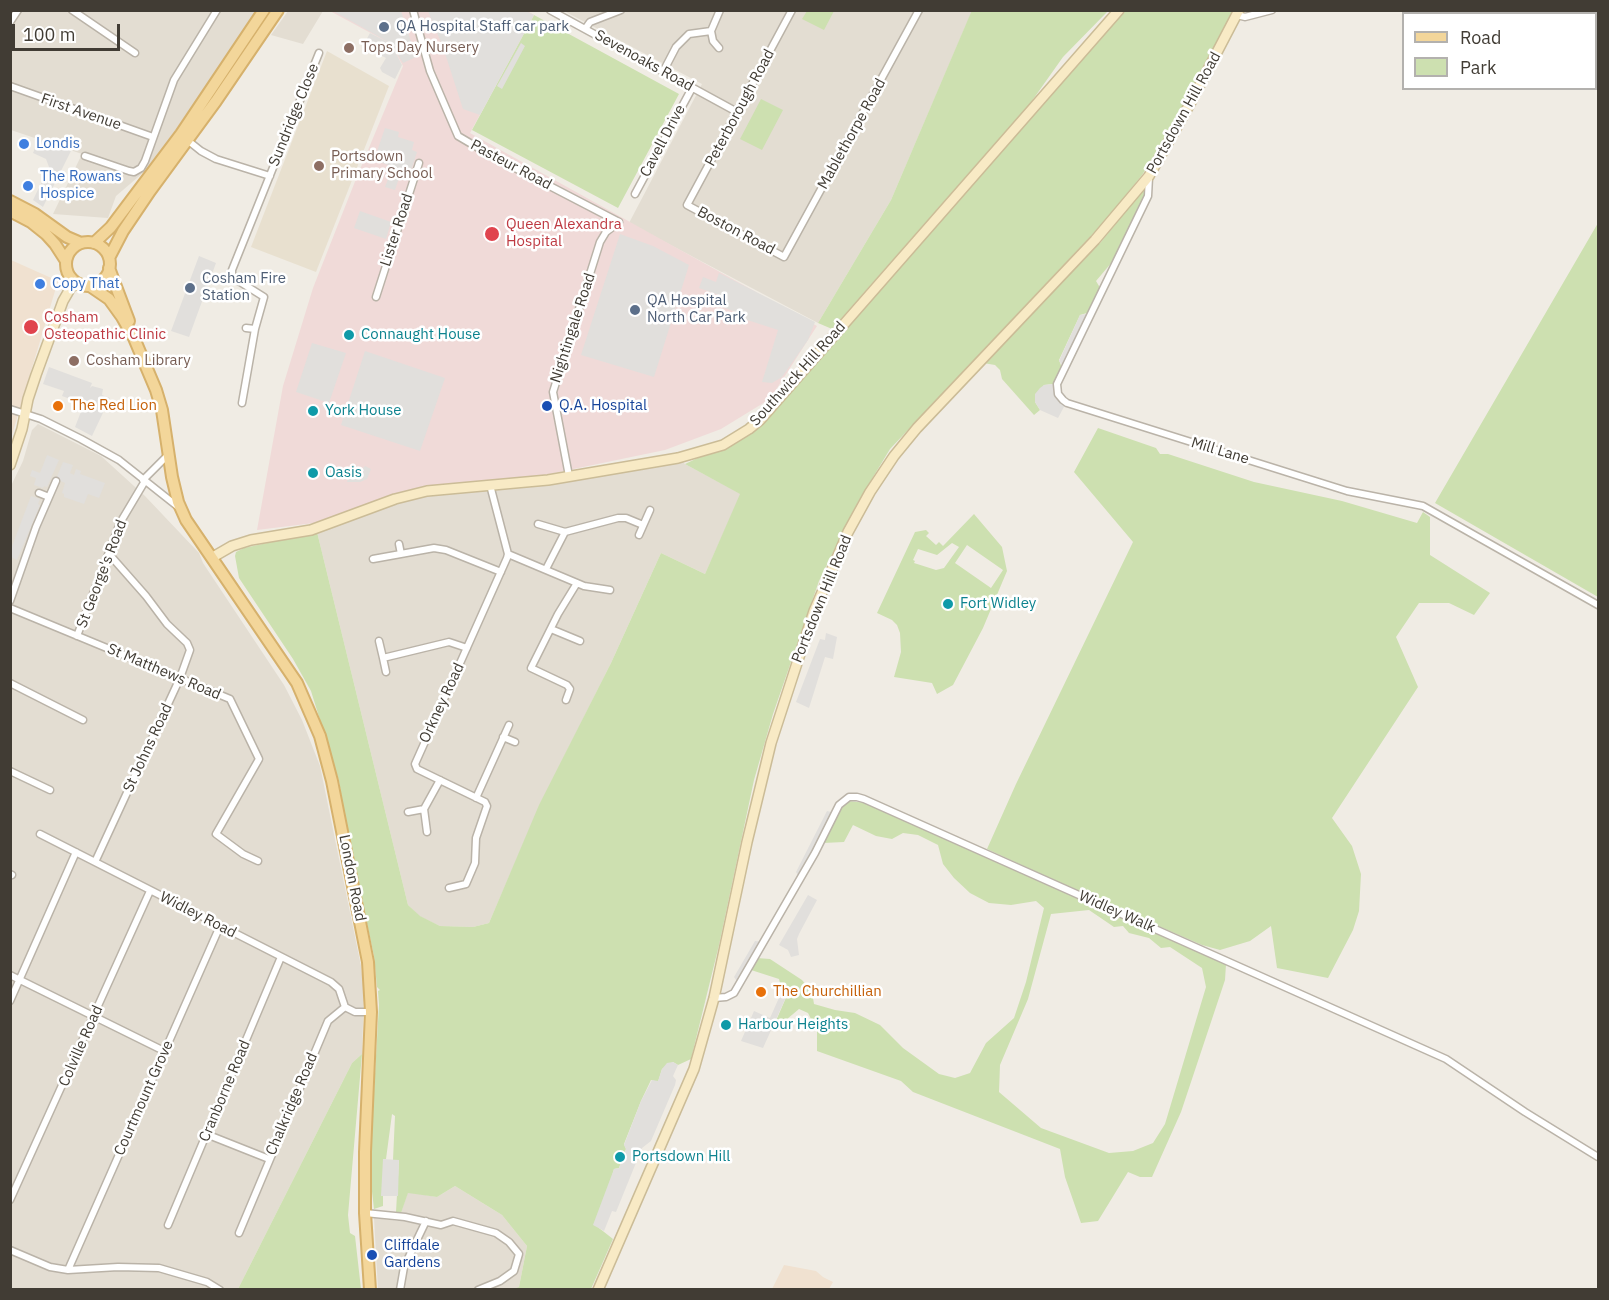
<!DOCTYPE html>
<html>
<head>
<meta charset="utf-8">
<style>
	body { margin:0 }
	#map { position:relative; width:1609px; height:1300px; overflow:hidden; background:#f0ece4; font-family:"IBM Plex Sans",sans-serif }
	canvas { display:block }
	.frame { position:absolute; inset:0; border:12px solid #413c34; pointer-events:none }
	.legend { position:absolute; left:1402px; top:12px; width:195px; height:78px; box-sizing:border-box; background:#fff; border:2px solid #b3b1ae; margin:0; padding:8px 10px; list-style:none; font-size:18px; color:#413c34 }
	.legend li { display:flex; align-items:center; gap:12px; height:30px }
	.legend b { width:30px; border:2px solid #b3b1ae }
	.scale { position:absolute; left:12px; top:24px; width:108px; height:27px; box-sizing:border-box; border:3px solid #413c34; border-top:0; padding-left:8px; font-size:18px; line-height:21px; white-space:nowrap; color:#413c34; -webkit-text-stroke:4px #fff; paint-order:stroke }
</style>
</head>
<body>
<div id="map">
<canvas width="1609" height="1300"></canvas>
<div class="frame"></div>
<ul class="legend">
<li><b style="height:8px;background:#f3d69a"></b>Road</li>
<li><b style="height:16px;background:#cde0b0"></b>Park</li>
</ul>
<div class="scale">100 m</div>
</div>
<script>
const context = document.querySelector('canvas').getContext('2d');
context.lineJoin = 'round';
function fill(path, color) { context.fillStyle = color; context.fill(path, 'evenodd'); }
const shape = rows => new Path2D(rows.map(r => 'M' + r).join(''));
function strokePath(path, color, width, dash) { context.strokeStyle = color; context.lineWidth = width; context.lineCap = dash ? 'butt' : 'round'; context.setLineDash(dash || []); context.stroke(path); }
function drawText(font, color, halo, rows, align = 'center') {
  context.font = font + ' "IBM Plex Sans",sans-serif'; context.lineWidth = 5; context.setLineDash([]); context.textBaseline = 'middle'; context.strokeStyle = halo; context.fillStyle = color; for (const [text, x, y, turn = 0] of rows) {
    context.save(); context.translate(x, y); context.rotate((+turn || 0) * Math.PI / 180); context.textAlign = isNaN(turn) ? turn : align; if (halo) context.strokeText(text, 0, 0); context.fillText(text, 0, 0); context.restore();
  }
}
fill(shape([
	[11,11,257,11,151,166,116,196,108,218,53,214,82,154,11,130],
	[288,11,323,11,303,44,271,35],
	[564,11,972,11,891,200,818,323,629,223,702,84],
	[38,424,101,456,145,496,199,553,203,563,284,685,302,720,320,766,361,966,364,992,362,1054,352,1063,238,1289,11,1289,10,488,23,461,32,430],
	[678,458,685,464,741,494,705,574,661,553,611,663,540,805,489,923,473,927,440,926,419,916,408,905,317,532,395,499,548,480],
	[455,1186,502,1215,527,1246,519,1287,514,1290,378,1289,374,1218,398,1221,408,1192,437,1197]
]), '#e3ddd2');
fill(shape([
	[11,260,58,281,11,438],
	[784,1265,816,1271,823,1277,833,1282,829,1289,772,1289]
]), '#f0e1d0');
fill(shape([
	[327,51,389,86,316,272,251,247]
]), '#e8e0cf');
fill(shape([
	[526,10,534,15,470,133,817,326,770,399,721,429,665,450,535,477,428,486,314,523,257,530,283,386,313,288,356,179,403,66,391,44,330,11]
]), '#f0dad8');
fill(shape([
	[972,10,1108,11,1063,57,1029,105,832,329,818,323,891,200],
	[807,11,807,10,834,11,824,30,802,19],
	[1125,11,1236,11,1168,136,1142,175,1105,221,890,449,858,502,819,581,773,714,754,780,719,945,691,1059,678,1065,673,1062,662,1069,658,1082,651,1080,641,1101,624,1144,626,1149,619,1168,614,1169,599,1228,613,1239,591,1289,514,1289,519,1287,527,1246,502,1215,455,1186,437,1197,408,1193,401,1213,396,1212,399,1160,393,1160,395,1116,392,1114,386,1159,383,1159,383,1206,374,1209,371,1183,372,1125,379,1005,378,991,380,990,377,987,374,956,347,830,339,781,311,691,293,659,239,578,235,556,236,552,244,548,317,532,408,905,420,916,440,926,473,927,489,923,539,805,611,663,661,553,705,574,740,494,685,464,755,431],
	[534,15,679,94,618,208,472,130],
	[761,99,783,110,762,150,740,139],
	[1142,191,1146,191,1146,194,1118,255,1096,281,1099,286,1100,291,1094,305,1087,313,1080,315,1059,360,1062,368,1058,379,1053,384,1044,385,1035,402,1040,410,1034,415,1002,379,1000,370,995,365,983,363,1101,242],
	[1598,223,1598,597,1435,503],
	[1098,428,1156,448,1160,454,1168,454,1254,482,1342,501,1417,523,1423,512,1430,517,1430,555,1490,593,1474,615,1449,603,1419,603,1396,637,1418,687,1332,818,1352,846,1361,874,1359,911,1353,930,1328,978,1277,968,1271,926,1250,941,1220,950,1202,945,1071,888,987,849,1016,784,1133,542,1074,472],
	[974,514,1002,547,1007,571,983,628,953,685,937,694,932,683,894,677,901,652,900,633,897,625,892,620,877,613,915,532,926,530,929,533,926,536,936,545,939,542,943,546],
	[952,543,959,547,944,568,936,570,914,563,915,561,913,560,918,549,937,555],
	[967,545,1003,570,991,588,955,563],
	[848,801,867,803,1226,964,1225,980,1181,1112,1152,1177,1140,1177,1128,1172,1098,1221,1081,1223,1065,1177,1060,1149,913,1092,901,1081,817,1051,817,1031,808,1013,799,1009,780,1025,775,1023,788,993,782,991,779,979,751,970,757,958,770,959,802,980,812,992,814,1004,835,1010,855,1013,880,1025,903,1048,939,1074,955,1078,970,1073,986,1043,1014,1018,1026,982,1044,908,1036,901,1011,905,989,903,970,893,954,878,943,864,938,845,918,835,903,833,892,839,876,836,853,825,844,842,823,843,840,808],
	[1089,910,1114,927,1123,926,1129,933,1149,938,1161,948,1170,947,1202,968,1206,987,1165,1124,1153,1143,1133,1151,1109,1153,1041,1128,999,1092,1000,1065,1028,999,1051,914],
	[362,1054,348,1215,350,1233,355,1236,361,1289,238,1289,352,1063]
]), '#cde0b0');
fill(shape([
	[333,11,401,11,416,57,403,63,393,47,402,65,395,79,382,72,380,68,386,58,363,46,370,33,392,44],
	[526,11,534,15,480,115,463,109,443,47,428,11],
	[521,43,525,46,502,89,497,86],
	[385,128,399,132,398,137,414,142,412,150,417,152,410,174,401,172,395,190,385,187,390,174,394,175,396,168,374,160],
	[39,139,71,151,43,207,33,200,49,167,46,159,33,153],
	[360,211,391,222,386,239,354,228],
	[620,234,653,246,689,265,654,377,581,355],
	[199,256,216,263,189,337,171,331],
	[719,273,815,322,808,340,782,377,772,383,762,382,778,330,735,316,736,312,716,305,719,295,699,288,703,277,716,282],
	[1092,313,1065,368,1059,361,1080,315],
	[312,343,346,353,329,403,296,392],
	[365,351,445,378,420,451,341,425],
	[49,367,92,383,90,388,92,386,103,389,102,395,110,398,92,436,75,427,84,404,62,396,64,391,43,384],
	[1053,384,1057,384,1065,405,1058,418,1040,410,1035,402,1035,394,1040,388,1044,385],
	[47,455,59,460,47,487,44,486,43,488,34,485,36,478,30,476,32,470,40,473],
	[63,462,73,465,70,473,74,475,76,469,81,471,80,474,105,483,99,498,88,494,84,504,64,497,64,494,62,493,65,483,56,479],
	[352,465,363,468,365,466,371,469,367,479,360,482,347,482],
	[31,496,40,499,38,504,40,505,17,560,11,557,11,549],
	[826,633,837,637,833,659,825,657,809,708,796,702,820,639,825,640],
	[827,811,835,813,800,879,796,872],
	[808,895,817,900,799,934,797,939,799,955,791,957,788,950,779,945],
	[755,941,764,942,739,984,734,977],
	[782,991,788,993,763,1048,741,1041,754,1011,770,1018],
	[673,1062,678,1065,673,1076,676,1080,675,1085,651,1141,642,1148,616,1212,612,1211,604,1231,593,1225,614,1169,619,1168,626,1149,624,1145,641,1101,652,1080,658,1081,662,1069,667,1063],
	[383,1159,399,1160,398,1196,381,1196]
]), '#e1dfdc');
const street = shape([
	[72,10,135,53],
	[413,10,430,71,458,136,492,156,619,222,606,232,600,242,553,392,569,476],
	[550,10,737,112],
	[792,10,687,205,784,257,919,10],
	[1237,15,1245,17,1272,10],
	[10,22,18,10],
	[585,29,590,22,621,10],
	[719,48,713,41,711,31,720,10],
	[663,72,676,47,689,34,711,31],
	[10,86,153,137],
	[186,139,201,151,216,159,270,176],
	[85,156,129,171,134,172,141,168,145,161,174,80,217,10],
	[1149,177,1148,196,1057,384,1058,394,1063,400,1067,403,1347,491,1423,506,1598,605],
	[635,194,692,88],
	[376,297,419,163],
	[246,328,255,329],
	[242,403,255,329,264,297,232,277,232,270,319,53],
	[10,409,41,419,81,439,119,460,177,506],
	[143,480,168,455],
	[39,493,49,497],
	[538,524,565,532],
	[639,535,650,510],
	[399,544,401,554],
	[508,554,577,583,558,614,531,668,567,685,570,689,566,700],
	[373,559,434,548,446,550,501,572],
	[546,569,565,532,618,518,626,518,643,525],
	[577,583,584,586,610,590],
	[10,601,36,527,56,481],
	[10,608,230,699,259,759,216,834,243,854,258,861],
	[551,629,580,641],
	[77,636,120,523,145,481],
	[379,641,383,658,449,642,467,648],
	[383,658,386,672],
	[10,683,83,720],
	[503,737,515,742],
	[10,771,50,790],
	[476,798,509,725],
	[408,812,424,809],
	[427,832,424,809,440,780],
	[40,834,331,982,339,989,345,1007],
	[95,862,180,678,190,650,187,643,167,624,146,596,109,554],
	[10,874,12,875],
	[449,888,466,884,475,863,476,838,487,806,485,802,417,769,415,764,507,558,508,554,490,485],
	[10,975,164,1051],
	[714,998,726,997,734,993,815,853,839,805,849,797,857,797,864,799,1446,1059,1525,1112,1598,1157],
	[10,1001,76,852],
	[206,1134,269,1159],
	[10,1200,150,891],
	[365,1213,405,1217,441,1225,453,1221,496,1233,509,1242,519,1254,514,1271,500,1281,478,1290],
	[168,1225,281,957],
	[239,1233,328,1021,345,1007,355,1012,371,1012],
	[10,1250,50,1267,68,1270,118,1267,159,1268,207,1282,220,1290],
	[68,1270,220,926],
	[400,1290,404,1267,426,1221]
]);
const secondary = shape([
	[10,465,22,429,28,399,36,375,63,301,74,282],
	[213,557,232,546,251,540,311,530,395,499,427,491,548,480,678,458,723,445,749,429,760,420,1119,10],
	[598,1290,694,1069,714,998,747,842,771,743,814,611,848,532,870,492,894,456,917,428,1095,240,1149,176,1191,102,1239,10]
]);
const primary = shape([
	[10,201,35,214,67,237,81,243],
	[10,211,31,222,46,234,55,244,66,261],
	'66 264a22 22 0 1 1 44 0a22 22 0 1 1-44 0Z',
	[94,243,111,227,181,134,264,10],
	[109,258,123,231,150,191,216,101,278,10],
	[109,268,129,321],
	[90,286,109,299,122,317,134,338,156,390,162,410,172,477,178,502,186,520,297,683,320,736,332,781,368,962,371,1012,365,1152,365,1213,370,1290]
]);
strokePath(street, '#bab3a8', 9);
strokePath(secondary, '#cbbc97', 12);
strokePath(primary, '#d6b16c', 14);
strokePath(street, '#fff', 6);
strokePath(secondary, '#f8eac5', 9);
strokePath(primary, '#f3d69a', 10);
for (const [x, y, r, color] of [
	[384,27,6,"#5c6f8a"],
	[349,48,6,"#8d6e63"],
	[24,144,6,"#3f7fe0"],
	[319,166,6,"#8d6e63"],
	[28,186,6,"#3f7fe0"],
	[492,234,8,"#e0444e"],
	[40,284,6,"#3f7fe0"],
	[190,288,6,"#5c6f8a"],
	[635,310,6,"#5c6f8a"],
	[31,327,8,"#e0444e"],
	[349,335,6,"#0f9aa8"],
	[74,361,6,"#8d6e63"],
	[58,406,6,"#e8710a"],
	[547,406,6,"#1a4fb4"],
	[313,411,6,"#0f9aa8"],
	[313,473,6,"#0f9aa8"],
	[948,604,6,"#0f9aa8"],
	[761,992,6,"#e8710a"],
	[726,1025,6,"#0f9aa8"],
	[620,1157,6,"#0f9aa8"],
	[372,1255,6,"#1a4fb4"]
]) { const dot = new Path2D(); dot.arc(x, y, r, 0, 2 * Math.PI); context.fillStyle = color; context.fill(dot); strokePath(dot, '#fff', 2); }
drawText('15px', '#4e5e75', '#fff', [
	["QA Hospital Staff car park",396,27],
	["Cosham Fire",202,279],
	["Station",202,296],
	["QA Hospital",647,301],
	["North Car Park",647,318]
], 'left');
drawText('15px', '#785e54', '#fff', [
	["Tops Day Nursery",361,48],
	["Portsdown",331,157],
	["Primary School",331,174],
	["Cosham Library",86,361]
], 'left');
drawText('15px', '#413c34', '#fff', [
	["Sevenoaks Road",644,61,29],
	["Peterborough Road",740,108,-62],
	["First Avenue",81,112,19],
	["Portsdown Hill Road",1184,113,-61],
	["Sundridge Close",294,115,-68],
	["Mablethorpe Road",852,134,-61],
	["Cavell Drive",663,141,-62],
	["Pasteur Road",511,165,28],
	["Lister Road",397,230,-72],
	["Boston Road",736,231,28],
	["Nightingale Road",573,328,-72],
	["Southwick Hill Road",798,374,-48],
	["Mill Lane",1220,451,17],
	["St George's Road",102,574,-69],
	["Portsdown Hill Road",822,599,-68],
	["St Matthews Road",164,672,23],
	["Orkney Road",442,703,-65],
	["St Johns Road",148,748,-65],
	["London Road",352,878,79],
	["Widley Walk",1117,912,24],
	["Widley Road",198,915,27],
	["Colville Road",81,1046,-66],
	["Cranborne Road",225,1091,-67],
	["Courtmount Grove",144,1098,-66],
	["Chalkridge Road",292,1104,-67]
]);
drawText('15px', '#366cbe', '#fff', [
	["Londis",36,144],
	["The Rowans",40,177],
	["Hospice",40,194],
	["Copy That",52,284]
], 'left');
drawText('15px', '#be3a42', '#fff', [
	["Queen Alexandra",506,225],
	["Hospital",506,242],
	["Cosham",44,318],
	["Osteopathic Clinic",44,335]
], 'left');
drawText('15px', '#0d838f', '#fff', [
	["Connaught House",361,335],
	["York House",325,411],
	["Oasis",325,473],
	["Fort Widley",960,604],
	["Harbour Heights",738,1025],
	["Portsdown Hill",632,1157]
], 'left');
drawText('15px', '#c56008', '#fff', [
	["The Red Lion",70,406],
	["The Churchillian",773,992]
], 'left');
drawText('15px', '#164399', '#fff', [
	["Q.A. Hospital",559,406],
	["Cliffdale",384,1246],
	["Gardens",384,1263]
], 'left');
</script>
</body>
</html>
